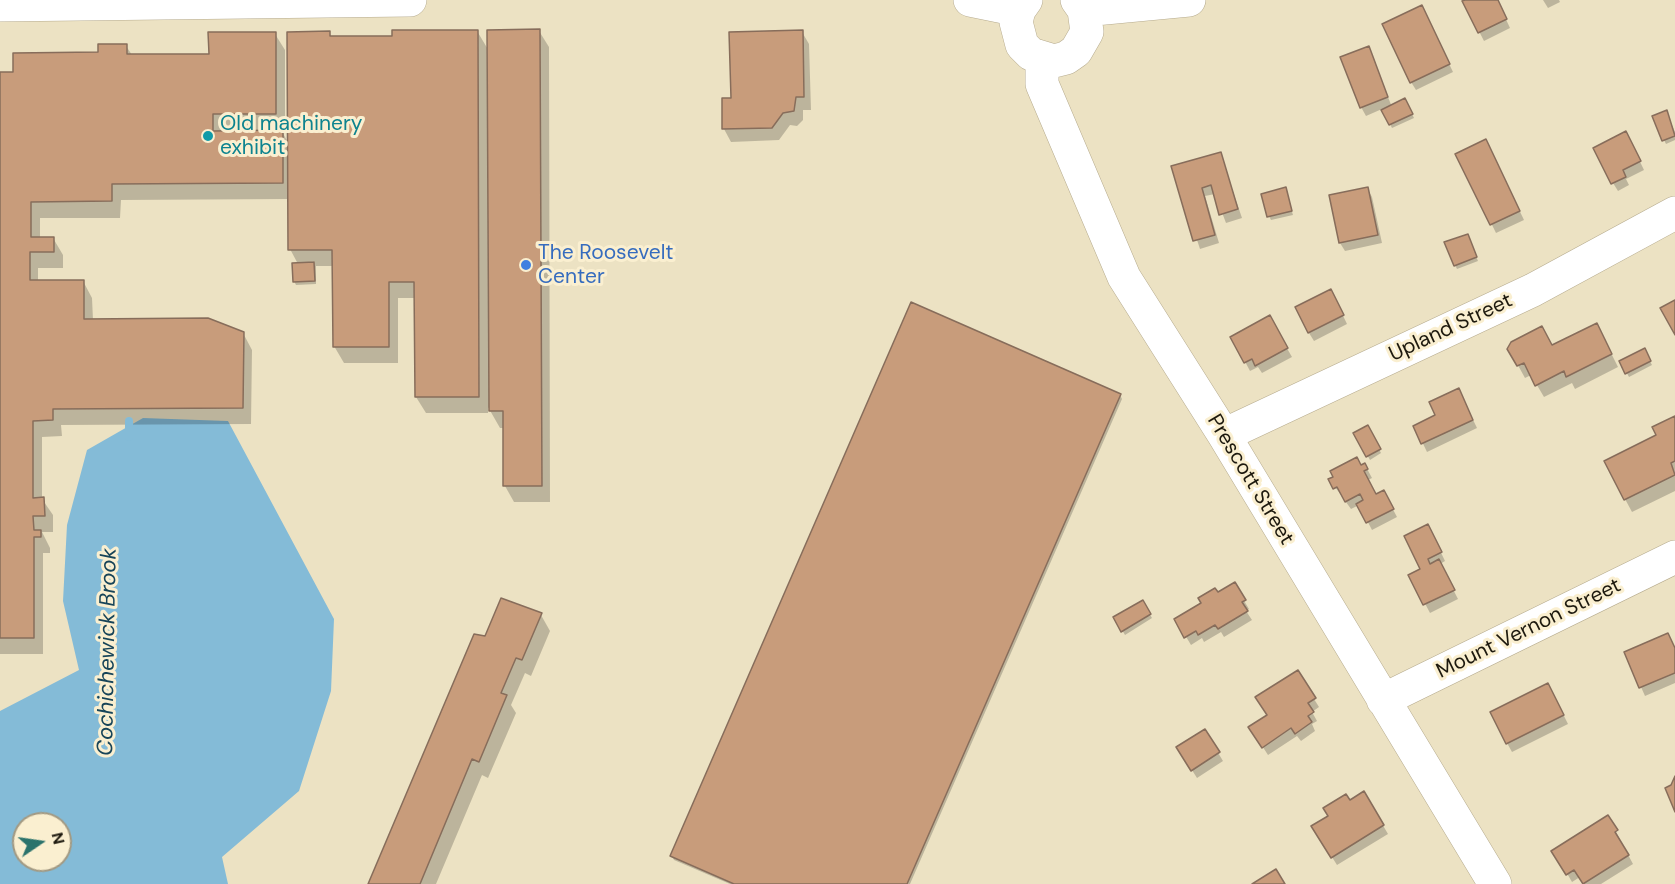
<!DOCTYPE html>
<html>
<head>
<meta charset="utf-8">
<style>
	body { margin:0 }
	#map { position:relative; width:1675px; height:884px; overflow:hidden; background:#ece2c3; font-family:"DM Sans",sans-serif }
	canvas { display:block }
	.north { position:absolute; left:12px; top:812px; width:60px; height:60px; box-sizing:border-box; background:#faefd0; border:2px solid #a29982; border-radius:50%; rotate:77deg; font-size:16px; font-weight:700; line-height:24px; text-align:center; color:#1d190e }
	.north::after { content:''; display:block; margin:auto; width:21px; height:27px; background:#2b736c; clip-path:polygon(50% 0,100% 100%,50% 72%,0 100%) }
</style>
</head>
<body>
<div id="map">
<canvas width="1675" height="884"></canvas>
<div class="north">N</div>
</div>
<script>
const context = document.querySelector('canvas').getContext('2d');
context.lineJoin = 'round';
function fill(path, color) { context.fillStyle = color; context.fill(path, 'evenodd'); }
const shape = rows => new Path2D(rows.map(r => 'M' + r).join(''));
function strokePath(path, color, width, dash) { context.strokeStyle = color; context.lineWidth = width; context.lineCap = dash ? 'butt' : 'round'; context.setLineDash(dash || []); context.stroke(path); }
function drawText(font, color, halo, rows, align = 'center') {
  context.font = font + ' "DM Sans",sans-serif'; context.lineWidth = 6; context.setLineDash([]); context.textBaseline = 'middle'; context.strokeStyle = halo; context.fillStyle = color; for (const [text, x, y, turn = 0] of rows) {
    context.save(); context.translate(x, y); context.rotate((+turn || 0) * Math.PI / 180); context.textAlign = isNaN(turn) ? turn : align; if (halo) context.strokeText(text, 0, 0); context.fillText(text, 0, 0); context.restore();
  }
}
fill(shape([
	[143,418,228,421,334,619,331,691,299,791,222,857,228,884,0,884,0,711,79,670,63,601,67,525,87,450],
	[24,824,60,824,60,860,24,860]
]), '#84bbd7');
fill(shape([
	[1469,0,1497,0,1510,28,1484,41,1464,2],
	[1543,0,1559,0,1560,2,1548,8],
	[1426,16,1453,72,1416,90,1411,82],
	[477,31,489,51,539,31,549,47,550,502,514,502,505,486,504,428,500,428,488,407,488,413,426,413,416,397,416,298,398,298,398,363,344,363,334,346,334,266,316,266,316,284,296,285,294,281,298,264,290,249,289,199,121,200,120,218,40,218,40,238,53,238,63,255,63,268,38,268,38,281,83,281,92,298,93,320,243,333,252,350,251,424,61,425,62,436,42,437,42,499,53,515,53,532,42,532,50,548,50,553,43,553,43,654,0,654,0,73,14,73,126,46,132,55,210,55,275,34,285,50,285,130,281,130,289,144,329,33,332,37,394,37],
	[802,32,809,44,811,110,803,110,803,120,797,126,790,125,779,140,731,142,724,129,724,99,732,99],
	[1368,48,1392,107,1405,100,1414,118,1392,128,1382,109,1366,116,1361,107],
	[1668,116,1675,132,1675,140,1666,144,1664,140],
	[1630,141,1644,170,1626,179,1629,185,1618,191,1613,183],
	[1490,149,1524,220,1496,233,1457,154],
	[1220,153,1242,218,1226,223,1215,194,1205,196,1219,243,1200,249,1173,167],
	[1367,188,1372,197,1382,243,1345,251,1340,243],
	[1285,189,1293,215,1271,220,1269,216],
	[1469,239,1478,261,1457,269,1455,265],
	[1335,299,1347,324,1314,341,1309,333],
	[1269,317,1292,357,1262,373,1258,367,1250,371,1232,337],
	[1603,337,1618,367,1575,389,1572,383,1544,397,1531,375,1525,378,1509,349,1552,347],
	[1644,350,1652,365,1629,377,1621,362],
	[1120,395,1122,399,910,884,730,884,674,860,672,856],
	[1463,399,1477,428,1427,452,1415,427],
	[1675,417,1675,491,1632,512,1625,499,1658,436],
	[1367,427,1381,453,1370,460,1355,434],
	[1365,465,1372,478,1368,480,1376,496,1388,500,1397,517,1372,530,1359,505,1351,509,1330,480],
	[1432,534,1445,561,1440,564,1458,599,1430,613,1410,575,1422,570],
	[1234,584,1249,609,1246,611,1252,620,1224,637,1221,632,1204,642,1202,638,1191,645,1176,620],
	[1142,602,1152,618,1125,635,1115,618],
	[541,615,550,631,531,676,525,673,511,705,516,713,488,778,482,775,436,884,370,884,486,638],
	[1675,649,1675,683,1645,696,1626,653],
	[1553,694,1568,724,1512,752,1507,743],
	[1314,699,1319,707,1312,712,1317,721,1312,724,1315,731,1301,741,1297,736,1268,755,1255,735],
	[1205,731,1223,761,1197,778,1178,748],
	[1364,793,1388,834,1337,865,1313,827],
	[1608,817,1633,864,1601,884,1584,884,1580,877,1572,882,1554,851]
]), '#0003');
strokePath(shape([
	[129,437,129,421]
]), '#84bbd7', 8);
const building = shape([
	[1465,0,1498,0,1507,19,1478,33,1462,1,1465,0],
	[1422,5,1450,64,1410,83,1382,24,1422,5],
	[540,29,542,486,503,486,503,411,489,411,489,409,487,30,540,29],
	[392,30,478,30,479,397,415,397,414,282,389,282,389,347,333,347,332,250,288,250,287,32,330,31,330,36,392,36,392,30],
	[803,30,804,97,796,97,794,111,783,113,772,128,722,129,722,98,731,98,729,32,803,30],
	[208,32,276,32,276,114,213,114,213,131,283,130,283,183,112,184,112,201,31,202,31,237,54,237,54,252,30,252,30,280,84,280,84,319,208,318,244,332,243,408,53,409,53,420,33,421,33,498,44,497,45,516,33,516,34,530,41,530,41,537,34,537,34,638,0,638,0,72,13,72,13,53,98,52,98,44,127,44,127,54,209,54,208,32],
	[1369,46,1388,97,1360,108,1340,57,1369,46],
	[1405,98,1413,114,1389,125,1381,110,1405,98],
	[1667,110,1675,136,1662,141,1652,116,1667,110],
	[1626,131,1641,161,1623,170,1626,177,1611,184,1593,148,1626,131],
	[1486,139,1520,211,1490,225,1455,154,1486,139],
	[1221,152,1238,209,1219,215,1211,185,1202,188,1215,235,1193,241,1171,166,1221,152],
	[1286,187,1292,211,1267,217,1261,194,1286,187],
	[1368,187,1378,235,1339,243,1329,195,1368,187],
	[1468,234,1477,257,1454,266,1444,242,1468,234],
	[314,262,315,281,293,282,292,263,314,262],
	[1331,289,1344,315,1308,333,1295,307,1331,289],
	[1675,300,1675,335,1660,308,1675,300],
	[911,302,1121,394,907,884,734,884,670,856,911,302],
	[1270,315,1288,348,1255,366,1252,359,1244,363,1230,337,1270,315],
	[1597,323,1612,354,1566,377,1564,371,1535,386,1524,363,1517,366,1507,349,1511,342,1542,326,1552,345,1597,323],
	[1645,348,1651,361,1625,374,1619,361,1645,348],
	[1459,388,1473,420,1421,444,1413,426,1435,415,1429,402,1459,388],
	[1675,416,1675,461,1671,463,1675,475,1624,500,1604,461,1656,435,1652,427,1675,416],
	[1368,425,1381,449,1366,457,1353,433,1368,425],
	[1357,457,1361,465,1365,463,1368,469,1364,471,1376,494,1384,490,1394,509,1366,523,1356,504,1363,500,1360,494,1345,502,1337,487,1333,489,1328,479,1333,477,1330,471,1357,457],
	[1428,524,1442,552,1428,559,1430,564,1439,559,1455,590,1423,605,1408,575,1420,569,1404,536,1428,524],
	[1235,582,1246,600,1242,602,1248,611,1218,629,1215,625,1198,635,1196,631,1184,638,1174,619,1201,603,1198,598,1215,588,1218,592,1235,582],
	[501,598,542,613,522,660,516,658,501,693,507,695,479,762,472,759,420,884,368,884,474,634,485,636,501,598],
	[1143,600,1151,614,1121,632,1113,617,1143,600],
	[1668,633,1675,648,1675,673,1639,688,1624,652,1668,633],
	[1298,670,1316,698,1308,703,1314,712,1308,716,1312,722,1295,734,1291,728,1262,748,1248,727,1267,715,1255,697,1298,670],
	[1548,683,1564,715,1506,744,1490,712,1548,683],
	[1205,729,1220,752,1191,771,1176,747,1205,729],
	[1675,776,1675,812,1665,788,1671,785,1675,776],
	[1364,791,1384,825,1331,858,1311,826,1328,816,1323,808,1346,794,1350,800,1364,791],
	[1608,815,1618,830,1615,832,1629,855,1583,884,1574,870,1566,875,1551,851,1608,815],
	[1276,869,1285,884,1252,884,1276,869]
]);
fill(building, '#c89c7b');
strokePath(building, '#876d5b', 1.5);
const minor = shape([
	[970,0,1019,10],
	[1026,0,1019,10,1016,22,1022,45,1031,54,1054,61,1066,58,1076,51,1087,32,1084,10,1077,0],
	[0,5,410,0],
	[1084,10,1189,0],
	[1042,60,1042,84,1124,277,1224,435,1495,884],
	[1224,435,1533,290,1675,213],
	[1383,700,1675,557]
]);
strokePath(minor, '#b6ab8e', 34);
strokePath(minor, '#fff', 33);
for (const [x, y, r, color] of [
	[208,136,6,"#0f9aa8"],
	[526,265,6,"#3f7fe0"]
]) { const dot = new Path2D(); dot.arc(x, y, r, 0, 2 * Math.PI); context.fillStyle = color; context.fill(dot); strokePath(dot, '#faefd0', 2); }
drawText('21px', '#0d838f', '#faefd0', [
	["Old machinery",220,124],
	["exhibit",220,148]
], 'left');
drawText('21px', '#366cbe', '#faefd0', [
	["The Roosevelt",538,253],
	["Center",538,277]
], 'left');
drawText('21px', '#1d190e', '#faefd0', [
	["Upland Street",1451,328,-25],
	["Prescott Street",1250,480,59],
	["Mount Vernon Street",1529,629,-26]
]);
drawText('italic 22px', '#174458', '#faefd0', [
	["Cochichewick Brook",108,652,-89]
]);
</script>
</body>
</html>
